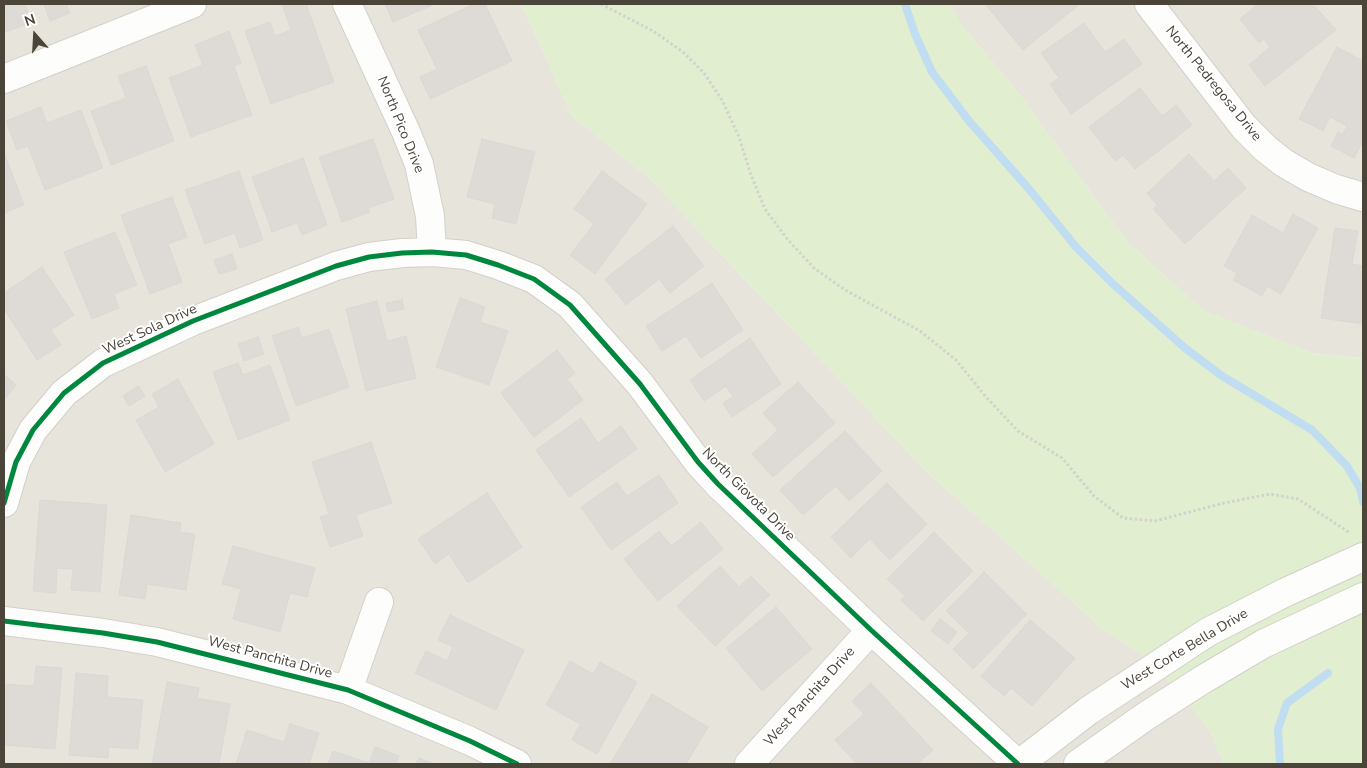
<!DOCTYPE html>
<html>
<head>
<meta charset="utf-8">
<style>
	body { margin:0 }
	#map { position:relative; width:1367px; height:768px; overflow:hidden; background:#f4f2ee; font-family:"Nunito Sans",sans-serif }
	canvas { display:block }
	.frame { position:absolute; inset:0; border:5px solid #4b4439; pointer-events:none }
	.north { position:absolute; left:10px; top:10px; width:50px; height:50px; -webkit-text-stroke:4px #fff; paint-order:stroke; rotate:341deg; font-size:14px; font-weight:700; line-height:20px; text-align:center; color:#4b4439 }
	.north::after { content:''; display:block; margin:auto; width:18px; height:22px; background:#4b4439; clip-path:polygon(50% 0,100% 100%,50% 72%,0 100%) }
</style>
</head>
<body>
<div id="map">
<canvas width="1367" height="768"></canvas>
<div class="frame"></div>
<div class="north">N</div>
</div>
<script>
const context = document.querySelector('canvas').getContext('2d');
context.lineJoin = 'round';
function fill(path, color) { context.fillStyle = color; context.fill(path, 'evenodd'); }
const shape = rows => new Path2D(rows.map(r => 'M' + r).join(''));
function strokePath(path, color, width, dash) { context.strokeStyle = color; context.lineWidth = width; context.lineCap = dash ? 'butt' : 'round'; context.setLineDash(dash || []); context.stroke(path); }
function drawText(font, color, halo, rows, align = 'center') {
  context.font = font + ' "Nunito Sans",sans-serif'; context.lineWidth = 4; context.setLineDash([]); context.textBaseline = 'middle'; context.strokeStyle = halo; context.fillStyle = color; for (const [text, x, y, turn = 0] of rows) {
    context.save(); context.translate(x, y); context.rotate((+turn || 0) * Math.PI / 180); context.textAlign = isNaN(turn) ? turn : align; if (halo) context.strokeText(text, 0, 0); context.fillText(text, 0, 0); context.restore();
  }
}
fill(shape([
	[4,4,521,4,572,116,648,177,925,470,1103,629,1147,658,1188,701,1212,736,1224,764,4,764],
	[949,4,1363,4,1363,358,1312,353,1204,311,1128,243,1017,91,964,28]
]), '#e7e4dc');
fill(shape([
	[521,4,949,4,964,28,1017,91,1128,243,1204,311,1312,353,1363,358,1363,764,1224,764,1212,736,1188,701,1147,658,1103,629,925,470,648,177,572,116]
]), '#e1eecf');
strokePath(shape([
	[905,4,915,34,932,72,969,121,1029,189,1076,247,1113,284,1185,348,1222,376,1312,430,1347,466,1360,488,1363,502],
	[1280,764,1278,729,1287,703,1328,673]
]), '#c0ddf1', 8);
const building = shape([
	[4,4,25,4,32,22,6,32,4,25,4,4],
	[44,4,66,4,70,13,50,21,44,4],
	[282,4,306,4,334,82,271,104,245,31,270,22,275,36,291,30,282,4],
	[385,4,435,4,393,22,385,4],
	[474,4,485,4,512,61,430,99,420,77,437,69,418,30,474,4],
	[985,4,1080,4,1023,50,985,4],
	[1258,4,1313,4,1336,30,1265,86,1249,65,1270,47,1264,39,1259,43,1240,19,1258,4],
	[1084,23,1105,52,1124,39,1142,64,1071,114,1050,84,1059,78,1041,53,1084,23],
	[229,31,241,63,234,66,252,115,191,137,169,78,203,65,195,45,229,31],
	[1337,47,1363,61,1363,141,1354,158,1331,146,1338,132,1343,134,1347,126,1330,117,1323,131,1299,119,1337,47],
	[146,66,174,141,111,165,91,111,126,98,118,76,146,66],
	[1140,88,1162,116,1176,105,1192,125,1135,169,1123,155,1115,161,1089,127,1140,88],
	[41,107,47,123,81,110,103,168,45,190,28,146,17,150,6,121,41,107],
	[373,139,394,199,368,208,370,212,342,222,319,157,373,139],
	[482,139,535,152,516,224,492,218,495,204,467,197,482,139],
	[4,152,24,205,4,213,4,152],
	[1189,154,1214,181,1228,168,1246,188,1185,244,1153,209,1157,205,1147,193,1189,154],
	[303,158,327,225,302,235,297,223,272,232,252,177,303,158],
	[239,171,263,240,240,248,235,233,205,244,185,190,239,171],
	[602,171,647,204,595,274,570,255,594,224,574,209,602,171],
	[172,197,187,237,168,244,182,282,150,294,121,215,172,197],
	[1293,214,1318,228,1281,294,1267,286,1262,296,1233,280,1237,273,1224,266,1252,215,1283,233,1293,214],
	[673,226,704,266,670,293,659,279,626,305,605,279,673,226],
	[1335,228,1358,231,1352,264,1363,266,1363,324,1321,318,1335,228],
	[115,232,137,285,114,294,119,308,92,319,64,252,115,232],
	[232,254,237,269,219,274,214,260,232,254],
	[42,267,74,315,51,330,61,345,37,360,4,309,4,293,42,267],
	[712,283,743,330,701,358,686,336,662,351,646,326,712,283],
	[460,298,485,307,480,322,508,331,489,385,436,367,460,298],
	[402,300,404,309,388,312,386,303,402,300],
	[377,301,387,341,406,336,416,378,366,391,346,309,377,301],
	[298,327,302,338,329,329,349,387,296,406,272,336,298,327],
	[258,337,264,354,244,361,238,344,258,337],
	[750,338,781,384,732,417,723,403,733,396,726,386,704,401,690,380,750,338],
	[557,350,575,373,567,379,583,400,534,437,501,393,557,350],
	[238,363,243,375,270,365,290,420,238,440,213,372,238,363],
	[4,374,16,385,4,400,4,374],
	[178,379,214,444,165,472,136,420,159,407,152,394,178,379],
	[798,382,835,423,773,477,752,454,778,430,763,413,798,382],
	[138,386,145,396,129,406,123,396,138,386],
	[581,418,598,443,621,426,637,449,569,497,536,450,581,418],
	[845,431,882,471,849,501,836,486,803,515,780,490,845,431],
	[371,442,392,503,356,515,363,536,330,547,320,517,329,514,312,462,371,442],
	[659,475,678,503,611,550,581,507,617,482,627,496,659,475],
	[887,483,927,524,890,560,870,539,851,558,831,537,887,483],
	[487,493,522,547,468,583,449,554,435,564,418,539,487,493],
	[40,500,107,505,100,592,71,590,73,569,57,568,56,593,33,591,40,500],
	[131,515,181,523,180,532,195,534,186,590,147,584,145,599,119,595,131,515],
	[701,522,723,549,658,601,624,559,659,531,671,546,701,522],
	[934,532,973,571,923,621,901,600,905,596,887,579,934,532],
	[233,546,315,568,307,597,290,593,280,632,233,619,241,589,222,584,233,546],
	[720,566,739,587,751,576,770,595,715,646,677,606,720,566],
	[984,572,1027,614,973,669,953,649,969,633,946,611,984,572],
	[776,607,812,649,762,691,726,648,776,607],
	[450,615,524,650,496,710,415,673,426,651,447,661,453,647,438,640,450,615],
	[940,619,957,632,948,644,931,631,940,619],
	[1030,620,1075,658,1032,706,1011,688,1004,696,981,676,1030,620],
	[570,661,593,674,600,662,637,682,597,754,572,740,580,724,546,705,570,661],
	[36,666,62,668,55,749,4,745,4,684,34,686,36,666],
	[76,673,108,676,107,697,143,700,138,749,109,747,108,758,69,755,76,673],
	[167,682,199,688,197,698,230,704,219,764,152,764,167,682],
	[871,683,933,750,917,764,857,764,835,740,864,714,852,701,871,683],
	[652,694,708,727,686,764,610,764,652,694],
	[290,724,319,733,309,764,236,764,247,730,284,742,290,724],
	[375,747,399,756,396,764,328,764,333,751,369,763,375,747],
	[419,758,434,764,416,764,419,758]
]);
fill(building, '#dedbd6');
strokePath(building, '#dcd9d4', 1);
const minor = shape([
	[347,4,406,132,419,164,430,216,432,252],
	[1149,4,1244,127,1266,149,1284,163,1308,177,1336,189,1363,197],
	[4,79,192,4],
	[4,503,16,462,33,430,64,393,103,363,193,321,336,266,369,257,402,253,432,252,466,255,498,265,534,279,570,305,640,384,698,462,718,484,871,630,1018,764],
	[4,621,103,633,157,642,348,690,470,741,517,764],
	[348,690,379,602],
	[749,764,871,630],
	[1019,764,1088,711,1208,632,1284,593,1363,557],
	[1078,764,1146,716,1202,680,1263,644,1363,597]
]);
strokePath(minor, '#d2d0cb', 30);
strokePath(shape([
	[601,4,653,31,683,52,704,73,722,100,739,137,751,175,765,209,788,240,814,268,845,290,920,331,956,360,986,397,1018,431,1062,458,1094,496,1123,518,1155,521,1224,503,1270,494,1298,499,1350,533]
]), '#d3d2cc', 3, [2.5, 2.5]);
strokePath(minor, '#fdfdfc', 28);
strokePath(shape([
	[4,503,16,462,33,430,64,393,103,363,193,321,336,266,369,257,402,253,432,252,466,255,498,265,534,279,570,305,640,384,698,462,718,484,871,630,1018,764],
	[4,621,103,633,157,642,348,690,470,741,517,764]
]), '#00873e', 5);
drawText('14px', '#4b4439', '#fff', [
	["North Pedregosa Drive",1213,84,51],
	["North Pico Drive",400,125,68],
	["West Sola Drive",150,330,-25],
	["North Giovota Drive",748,495,45],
	["West Corte Bella Drive",1185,650,-31],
	["West Panchita Drive",270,658,15],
	["West Panchita Drive",810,697,-48]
]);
</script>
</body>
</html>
